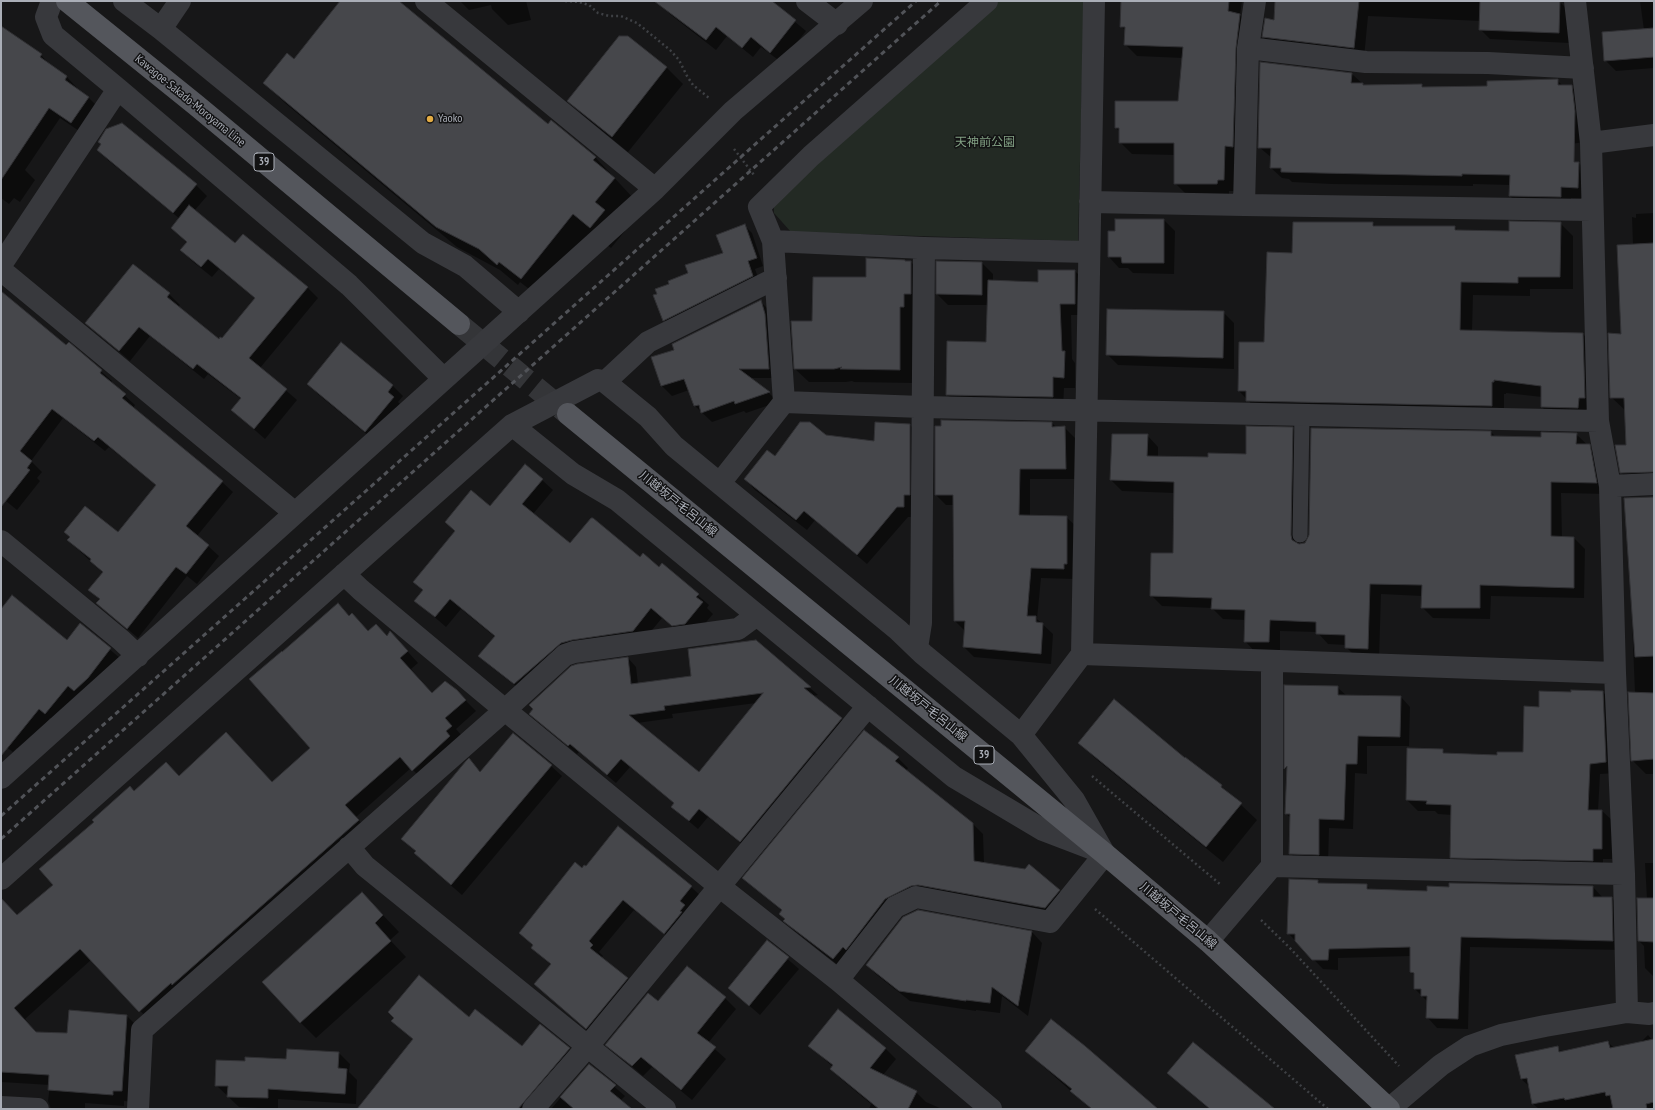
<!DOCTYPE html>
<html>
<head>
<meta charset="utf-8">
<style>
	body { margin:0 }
	#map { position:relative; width:1655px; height:1110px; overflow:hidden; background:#171718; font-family:"PT Sans Narrow",sans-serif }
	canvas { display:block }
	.frame { position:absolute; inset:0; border:2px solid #aaaeb7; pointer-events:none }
</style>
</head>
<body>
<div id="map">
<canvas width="1655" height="1110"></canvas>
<div class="frame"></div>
</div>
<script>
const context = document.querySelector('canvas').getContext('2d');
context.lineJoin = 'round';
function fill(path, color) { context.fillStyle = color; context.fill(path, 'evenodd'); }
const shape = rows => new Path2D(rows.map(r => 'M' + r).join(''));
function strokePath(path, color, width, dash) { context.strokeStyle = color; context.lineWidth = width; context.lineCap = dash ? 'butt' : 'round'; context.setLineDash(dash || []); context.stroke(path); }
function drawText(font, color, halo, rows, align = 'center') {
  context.font = font + ' "PT Sans Narrow","Noto Sans JP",sans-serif'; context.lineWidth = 3; context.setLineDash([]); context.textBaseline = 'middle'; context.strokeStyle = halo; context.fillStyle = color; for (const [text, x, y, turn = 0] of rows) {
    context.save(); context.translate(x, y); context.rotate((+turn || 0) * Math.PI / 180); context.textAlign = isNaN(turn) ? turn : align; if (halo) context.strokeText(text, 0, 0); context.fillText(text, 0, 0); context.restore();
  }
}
fill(shape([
	[999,1,1084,1,1078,241,791,232,774,213,774,203]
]), '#232a24');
fill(shape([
	[341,1,397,1,549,125,595,157,635,200,616,222,625,231,611,248,594,234,542,299,520,282,518,285,500,270,457,247,285,103,264,83,294,60],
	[460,1,526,1,531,20,508,25,492,9,491,5,469,10],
	[664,1,770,1,806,31,781,62,761,47,753,57,727,36,716,50,671,15,661,5],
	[1122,1,1242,1,1240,15,1252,27,1236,191,1229,191,1229,195,1187,195,1175,183,1175,155,1132,154,1120,142,1120,132,1116,128,1179,102,1183,58,1137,56,1125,44,1126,31,1121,26],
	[1276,1,1559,1,1569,11,1569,43,1490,39,1480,29,1481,21,1368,16,1364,58,1273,47,1263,37,1274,21],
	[1640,1,1654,1,1654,68,1616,71,1605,60,1644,30],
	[628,37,667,68,683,84,628,152,584,116,568,101],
	[1,46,41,55,51,66,67,77,77,88,76,89,89,98,99,108,82,133,60,118,25,170,35,180,20,202,14,198,9,204,1,198],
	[1352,74,1365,86,1422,85,1424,88,1488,87,1557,80,1563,86,1571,86,1582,97,1585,142,1563,145,1565,163,1579,163,1589,173,1589,198,1571,198,1571,207,1521,207,1510,196,1510,185,1473,184,1473,186,1331,184,1292,182,1289,179,1282,178,1271,168,1272,158,1259,147],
	[98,150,196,185,207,196,194,211,236,244,243,235,308,288,318,298,260,368,297,400,265,439,232,410,241,399,208,374,204,379,150,336,130,361,86,323,169,294,180,305,178,307,219,340,222,340,256,299,219,269,212,277,192,261,182,250,187,243,172,228,180,219,109,161],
	[1654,213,1654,485,1635,486,1621,473,1627,446,1626,411,1611,397,1622,335,1633,245,1632,217,1636,218,1636,214],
	[1164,220,1175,231,1174,274,1133,273,1128,268,1119,268,1109,257,1116,232],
	[1373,223,1376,227,1455,227,1458,231,1510,232,1560,223,1573,236,1573,289,1530,289,1530,296,1473,295,1472,331,1583,334,1596,347,1597,410,1555,420,1542,407,1542,397,1506,393,1506,394,1504,394,1504,419,1260,413,1239,391,1265,343,1293,254],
	[745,226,752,233,763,266,755,269,760,283,671,327,664,320,658,294,670,285,724,254],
	[906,262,911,262,924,276,913,383,854,382,852,381,846,382,809,382,795,369,813,322,867,278],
	[937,262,982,263,993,274,993,281,1039,283,1075,271,1086,282,1086,315,1071,315,1072,359,1075,363,1075,388,1064,388,1063,408,958,405,947,395,987,343,988,305,948,305,937,294],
	[760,301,770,311,779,378,749,378,769,393,778,402,746,413,744,411,712,422,695,406,689,390,672,396,662,386,653,358,676,351],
	[1,302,66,346,69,343,112,381,111,383,135,405,133,408,222,482,233,492,197,536,219,556,197,584,187,576,138,638,97,603,100,600,90,590,103,573,68,540,118,534,157,486,109,447,105,451,63,418,31,461,42,472,37,478,40,481,17,510,1,497],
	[1223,312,1234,323,1234,369,1118,365,1107,354],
	[308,384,393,386,403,396,398,402,404,408,376,442,319,395],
	[1052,423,1056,427,1064,427,1075,438,1076,479,1030,479,1030,516,1066,517,1077,527,1074,579,1041,578,1037,619,1053,634,1051,664,974,657,964,647,965,631,955,621,954,505,946,505,936,495],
	[910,425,920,435,914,517,908,517,867,564,815,520,807,530,755,490,745,479,775,458,826,436,875,442],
	[1292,428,1303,439,1302,544,1305,544,1310,535,1312,429,1491,432,1496,437,1542,438,1576,434,1600,457,1607,494,1561,493,1562,538,1574,538,1585,549,1584,598,1491,596,1490,619,1433,618,1422,607,1422,596,1381,594,1379,659,1357,658,1346,647,1346,645,1328,644,1317,632,1280,631,1280,653,1256,653,1245,641,1245,620,1223,619,1212,608,1162,606,1151,595,1174,554,1174,493,1122,491,1111,480,1147,435,1158,447,1158,457,1209,458,1247,455],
	[542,480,553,490,533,514,570,545,640,559,659,568,662,564,709,605,707,608,713,614,696,634,684,636,662,618,643,641,583,650,526,694,490,666,480,656,495,637,461,609,446,627,416,601,423,591,414,582,455,532,446,522,490,507],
	[1654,498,1654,774,1646,774,1632,760,1635,693,1632,621,1634,621],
	[1,610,67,641,80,624,121,659,56,723,50,718,23,752,17,748,13,752,1,743],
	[349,617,368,632,376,625,387,636,390,632,418,663,411,669,433,694,457,691,468,703,476,711,456,729,463,737,424,781,411,768,356,817,369,832,151,1022,91,960,25,1019,37,1033,68,1034,127,1016,138,1027,133,1102,124,1101,124,1106,85,1103,85,1109,51,1109,48,1101,50,1085,1,1082,1,904,18,916,54,885,134,792,179,777,273,783,311,749],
	[755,641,810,688,818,695,813,696,850,727,749,850,708,817,698,829,672,807,674,803,630,767,616,783,579,752,577,754,539,722,628,658,636,667,638,684,692,677],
	[756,703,699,773,637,723,673,718,672,714],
	[1286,686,1337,687,1347,696,1401,697,1410,707,1409,746,1367,746,1367,774,1355,773,1353,829,1329,828,1328,864,1300,863,1290,853,1291,818,1286,814,1288,771,1286,768],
	[1603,692,1614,703,1617,773,1600,774,1598,811,1602,811,1613,821,1612,859,1603,859,1603,871,1462,868,1451,857,1452,815,1438,814,1435,811,1418,811,1407,800,1442,750,1446,754,1498,756,1524,753,1540,708,1572,693],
	[1080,743,1185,759,1221,786,1257,820,1223,862,1096,759],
	[898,758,908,768,906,771,973,824,983,834,984,863,1059,891,1069,901,1055,918,921,896,843,969,795,931,785,921,786,919,782,911,744,878],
	[469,760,481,772,551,766,562,776,462,895,426,864,415,853,417,852,403,839],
	[1645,863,1654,863,1654,977,1645,968,1644,946,1639,941,1647,899],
	[582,869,691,887,702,897,676,943,634,910,599,952,603,956,601,958,627,978,638,989,597,1039,535,984,551,965,532,948,533,946,520,933],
	[1318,881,1321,884,1366,885,1371,890,1428,892,1593,887,1603,898,1612,898,1622,908,1622,950,1470,947,1468,1029,1437,1028,1428,1018,1428,1002,1415,989,1415,976,1411,972,1411,956,1338,958,1338,970,1323,969,1288,933],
	[362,893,399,932,390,940,406,957,316,1038,300,1022],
	[1032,932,1042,943,1028,1016,1002,996,1000,1013,976,1010,976,1011,910,1001,877,975,867,965],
	[768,942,799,969,760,1015,729,988],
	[687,967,725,998,736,1009,708,1043,726,1059,692,1100,652,1067,643,1076,607,1045,658,1003],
	[838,1011,886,1049,896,1059,883,1075,916,1092,926,1102,942,1109,869,1109,871,1104,841,1079,831,1069,833,1067,810,1046],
	[469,1018,522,1047,569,1049,579,1059,536,1109,362,1109,414,1040,393,1021],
	[1648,1035,1654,1042,1654,1109,1614,1109,1613,1107,1604,1109,1539,1109,1533,1104,1530,1087,1521,1079,1557,1048,1562,1052,1608,1042,1614,1048,1640,1043],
	[1026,1051,1156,1109,1091,1109],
	[339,1053,350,1064,349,1072,357,1080,356,1104,278,1099,278,1109,239,1107,216,1085,287,1060],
	[589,1065,625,1096,620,1101,628,1109,551,1109],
	[1168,1073,1271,1109,1209,1109]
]), '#0007');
const building = shape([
	[340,1,399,1,548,124,551,120,596,157,593,160,615,178,595,202,605,210,590,228,573,214,521,279,499,262,497,265,479,249,436,227,263,83,287,53,294,59,340,1],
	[654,1,772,1,796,20,770,53,751,37,742,48,716,27,706,40,654,1],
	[1121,1,1229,1,1228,11,1240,14,1236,48,1233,147,1225,146,1224,180,1218,180,1217,184,1174,184,1174,143,1119,143,1119,128,1115,128,1115,101,1178,101,1183,47,1124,45,1125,27,1120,27,1121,1],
	[1275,1,1359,1,1354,48,1262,37,1265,18,1274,20,1275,1],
	[1480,1,1560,1,1559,33,1479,30,1480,1],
	[1,26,42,54,40,57,67,76,65,80,89,97,71,123,49,108,1,180,1,26],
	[1654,28,1654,57,1604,61,1602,32,1654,28],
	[619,36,628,36,667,67,612,137,567,101,619,36],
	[1260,62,1352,73,1351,83,1363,83,1363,85,1422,84,1422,87,1487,86,1487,81,1558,79,1558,85,1572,85,1575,111,1574,162,1579,162,1578,188,1561,187,1561,197,1509,196,1510,175,1462,174,1462,176,1320,173,1281,172,1281,168,1270,168,1271,148,1258,148,1260,62],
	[122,123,197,184,173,213,97,150,101,144,98,142,106,129,122,123],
	[189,205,235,243,243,234,308,287,249,358,287,389,254,429,231,410,241,398,197,364,193,369,139,327,119,351,85,323,133,264,170,293,167,297,219,339,220,337,222,338,255,298,208,259,201,267,180,250,187,242,171,228,189,205],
	[1115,219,1164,219,1164,263,1122,263,1121,257,1108,257,1108,231,1115,231,1115,219],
	[1509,221,1561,222,1560,277,1518,277,1518,283,1461,282,1460,330,1583,333,1585,398,1579,398,1578,408,1541,407,1541,386,1494,380,1494,382,1492,382,1492,406,1246,401,1246,391,1238,391,1239,342,1264,342,1267,252,1292,253,1293,222,1373,222,1373,226,1455,226,1455,230,1509,231,1509,221],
	[745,224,757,258,748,261,753,276,663,321,653,295,657,294,655,289,669,284,668,281,688,273,685,265,723,253,716,235,745,224],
	[1654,243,1654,472,1620,473,1615,445,1626,445,1624,398,1610,398,1608,333,1621,334,1617,245,1654,243],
	[866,258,905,260,905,261,911,261,911,294,904,294,904,307,900,307,900,370,840,369,842,367,834,369,794,369,791,321,812,321,813,277,866,277,866,258],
	[936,261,982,262,982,295,936,294,936,261],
	[1038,270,1075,270,1075,304,1060,304,1062,351,1065,351,1064,378,1053,377,1053,397,946,395,947,341,986,342,988,280,1038,282,1038,270],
	[1,291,66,345,69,342,102,370,100,373,126,394,122,398,223,481,186,526,209,545,186,574,176,567,127,629,96,603,100,599,88,590,103,572,90,561,91,559,67,540,70,537,64,532,85,506,118,532,156,485,98,437,94,441,52,409,20,451,32,461,27,468,30,470,1,507,1,291],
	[761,300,765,314,769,369,739,369,770,392,735,404,734,401,701,413,699,405,694,406,684,379,661,386,651,357,674,350,672,344,761,300],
	[1107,309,1224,311,1223,358,1106,355,1107,309],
	[341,342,393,385,388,392,394,397,365,432,307,384,341,342],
	[941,420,1052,422,1052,427,1065,426,1066,469,1020,469,1019,515,1067,516,1067,564,1064,564,1064,569,1031,568,1027,616,1036,616,1036,622,1043,623,1041,654,963,647,965,621,954,621,953,495,935,495,935,426,941,426,941,420],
	[800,422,810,422,826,435,874,441,875,422,910,424,910,495,904,495,904,507,897,507,857,555,804,511,796,520,744,479,767,450,775,456,800,422],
	[1246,426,1293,427,1291,535,1292,540,1299,544,1305,543,1309,535,1311,428,1491,431,1491,436,1541,437,1541,432,1577,433,1576,444,1590,444,1597,483,1551,482,1551,536,1574,537,1574,588,1480,585,1480,608,1421,608,1422,585,1370,584,1368,649,1345,648,1345,635,1316,634,1316,622,1270,620,1269,642,1244,642,1245,610,1211,609,1212,598,1150,596,1151,553,1173,553,1174,482,1110,480,1112,434,1148,434,1147,456,1208,457,1208,453,1246,454,1246,426],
	[525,464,543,479,522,504,570,543,591,518,593,518,640,557,643,553,659,567,662,563,699,594,696,597,703,602,685,624,672,626,651,608,633,631,572,640,561,643,514,684,478,656,495,636,450,599,435,617,414,601,423,590,413,582,455,531,445,522,471,490,490,506,525,464],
	[1654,497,1654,656,1635,657,1624,498,1654,497],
	[12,595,67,640,80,623,111,648,88,678,74,691,68,686,45,714,39,709,1,756,1,609,12,595],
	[338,603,349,616,352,613,368,631,376,624,387,636,390,631,408,651,400,658,432,693,445,681,457,690,466,700,445,718,452,726,446,731,450,736,412,771,400,757,345,805,359,820,172,985,171,983,139,1012,80,949,14,1008,36,1032,67,1033,69,1010,127,1015,122,1091,113,1091,113,1095,48,1090,49,1075,1,1072,1,898,17,915,53,885,39,869,94,822,92,820,130,786,134,791,166,762,179,776,226,732,272,782,310,748,249,679,282,651,282,652,338,603],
	[756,640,811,687,804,688,842,718,740,842,699,809,689,821,671,807,674,803,621,759,607,775,570,744,568,746,529,714,533,709,529,705,571,666,577,664,628,657,631,684,691,676,688,649,756,640],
	[763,693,699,772,629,715,665,710,664,706,763,693],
	[1284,685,1338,686,1338,695,1401,696,1400,737,1358,736,1357,764,1346,764,1344,820,1319,819,1319,855,1289,854,1290,814,1285,814,1287,766,1284,769,1284,685],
	[1571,690,1603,691,1606,762,1590,764,1588,810,1602,810,1602,849,1593,849,1593,861,1450,858,1451,805,1426,804,1427,801,1406,800,1407,748,1443,749,1443,753,1497,755,1497,752,1523,752,1524,706,1539,707,1539,691,1571,692,1571,690],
	[1628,692,1654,693,1654,759,1631,761,1628,692],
	[1114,699,1185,758,1185,757,1222,785,1221,787,1242,803,1206,847,1078,743,1114,699],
	[864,730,899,757,895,761,973,823,974,861,1025,869,1029,864,1060,890,1045,908,918,885,911,886,885,899,846,950,843,947,833,959,783,921,785,919,779,914,782,910,742,878,864,730],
	[513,733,552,765,451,885,414,853,416,851,401,839,466,761,469,758,480,772,513,733],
	[618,826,692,886,680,901,685,905,680,911,682,912,664,934,623,900,589,941,593,945,590,948,628,978,586,1029,534,984,551,964,531,948,533,945,519,933,575,862,582,868,584,865,586,866,618,826],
	[1289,879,1318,880,1318,883,1367,884,1367,889,1427,891,1427,886,1449,887,1449,883,1593,886,1593,897,1612,897,1613,941,1461,937,1458,1019,1426,1018,1427,996,1421,996,1421,989,1414,989,1414,973,1410,972,1410,947,1329,949,1328,960,1312,960,1295,941,1295,934,1287,934,1289,879],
	[362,892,383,915,375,923,391,941,300,1023,262,982,362,892],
	[1637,898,1654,898,1654,942,1638,941,1637,898],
	[918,910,1032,931,1018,1006,992,987,990,1003,966,1000,966,1001,899,991,866,965,903,917,918,910],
	[767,940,789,957,749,1006,728,988,767,940],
	[687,966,726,997,697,1033,716,1047,681,1090,641,1057,632,1066,605,1045,648,993,658,1001,687,966],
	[419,975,469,1017,475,1009,522,1046,540,1024,570,1048,518,1109,357,1109,413,1039,391,1021,394,1018,388,1012,419,975],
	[838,1009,886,1048,870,1068,917,1091,908,1109,879,1109,830,1069,833,1065,808,1046,838,1009],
	[1051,1019,1085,1046,1158,1109,1092,1109,1070,1091,1072,1089,1025,1051,1051,1019],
	[1654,1039,1654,1102,1646,1104,1647,1109,1613,1109,1610,1095,1606,1096,1605,1092,1565,1100,1564,1098,1532,1104,1527,1078,1521,1079,1515,1055,1558,1046,1559,1052,1608,1041,1610,1048,1654,1039],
	[1193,1042,1275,1109,1210,1109,1167,1073,1193,1042],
	[287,1049,339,1052,338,1068,347,1069,345,1094,268,1089,268,1098,227,1097,228,1086,215,1086,216,1060,245,1061,245,1057,286,1059,287,1049],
	[589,1064,616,1085,610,1091,632,1109,574,1109,560,1097,589,1064]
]);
fill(building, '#46474b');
strokePath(building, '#313134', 1);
strokePath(shape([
	[459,324,568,414]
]), '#343538', 22, [22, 11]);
strokePath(shape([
	[565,1,579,2,589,5,598,13,609,16,621,16,637,23,670,50,679,60,687,76,693,85,709,98],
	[734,149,754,175],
	[1092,776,1221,885],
	[1095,909,1328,1109],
	[1261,920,1289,947,1399,1066]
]), '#3e4044', 2.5, [2, 3]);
strokePath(shape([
	[1300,535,1302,415]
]), '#38393d', 15);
strokePath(shape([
	[52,1,46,17,53,35,118,89,349,285,444,379],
	[124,1,161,29,423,243,465,266,519,312],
	[426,1,655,189],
	[807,1,837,24],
	[1575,1,1591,143,1598,421,1610,486,1615,673,1624,874,1627,1012],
	[161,29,180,1],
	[1248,48,1366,62,1488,63,1583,68],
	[1591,143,1654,135],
	[1090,202,1244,205,1592,210],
	[1244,205,1248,48,1255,1],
	[773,241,924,248,1089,252],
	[1,265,118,89],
	[1,270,295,513],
	[605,382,648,342,776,278],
	[784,402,922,407,1598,421],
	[512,425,573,474,617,500,954,777,1043,830,1098,851],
	[720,483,784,402,773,241,759,207,811,156,987,1],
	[1610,486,1654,484],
	[1,541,121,640,138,656],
	[344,574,361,590,505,710,719,886,838,980,991,1109],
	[917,648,921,623,924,248],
	[1082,654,1615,673],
	[1021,735,1082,654,1094,1],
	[1,778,655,189,733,111,862,1],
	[349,847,365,866,665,1109],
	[1272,866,1624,874],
	[1,879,512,425,598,380,605,382,648,417,674,446,898,630,923,654,1021,735,1074,800,1104,853],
	[1208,941,1272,866,1272,661],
	[838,980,895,907,916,897,1050,922,1105,854],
	[1,1107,38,1109],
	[138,1109,142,1030,505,710,565,655,574,652,738,629,757,615],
	[533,1109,588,1046,868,706],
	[1389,1109,1441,1065,1470,1046,1501,1035,1545,1026,1627,1012,1649,1014,1654,1013]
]), '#38393d', 22);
strokePath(shape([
	[67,1,196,105,459,324],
	[568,414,1105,854,1208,941,1389,1109]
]), '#54565c', 22);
strokePath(shape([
	[1,816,916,1],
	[1,839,941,1]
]), '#515358', 3, [5, 4]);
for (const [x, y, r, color] of [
	[430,119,4,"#e3ac44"]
]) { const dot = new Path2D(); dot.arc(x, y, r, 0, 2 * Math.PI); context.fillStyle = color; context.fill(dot); strokePath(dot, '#121213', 1.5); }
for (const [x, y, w] of [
	[264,162,20],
	[984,755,20]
]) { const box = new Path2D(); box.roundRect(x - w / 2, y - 9, w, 18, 3); context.fillStyle = '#121213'; context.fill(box); strokePath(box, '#aaaeb7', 1); }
drawText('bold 11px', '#aaaeb7', null, [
	["39",264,162],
	["39",984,755]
]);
drawText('12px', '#aaaeb7', '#121213', [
	["Kawagoe-Sakado-Moroyama Line",190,101,39],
	["川越坂戸毛呂山線",678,504,39],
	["川越坂戸毛呂山線",928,709,39],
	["川越坂戸毛呂山線",1178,916,40]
]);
drawText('12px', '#aaaeb7', '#121213', [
	["Yaoko",438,119]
], 'left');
drawText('12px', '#82a084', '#121213', [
	["天神前公園",985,143]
]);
</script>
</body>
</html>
